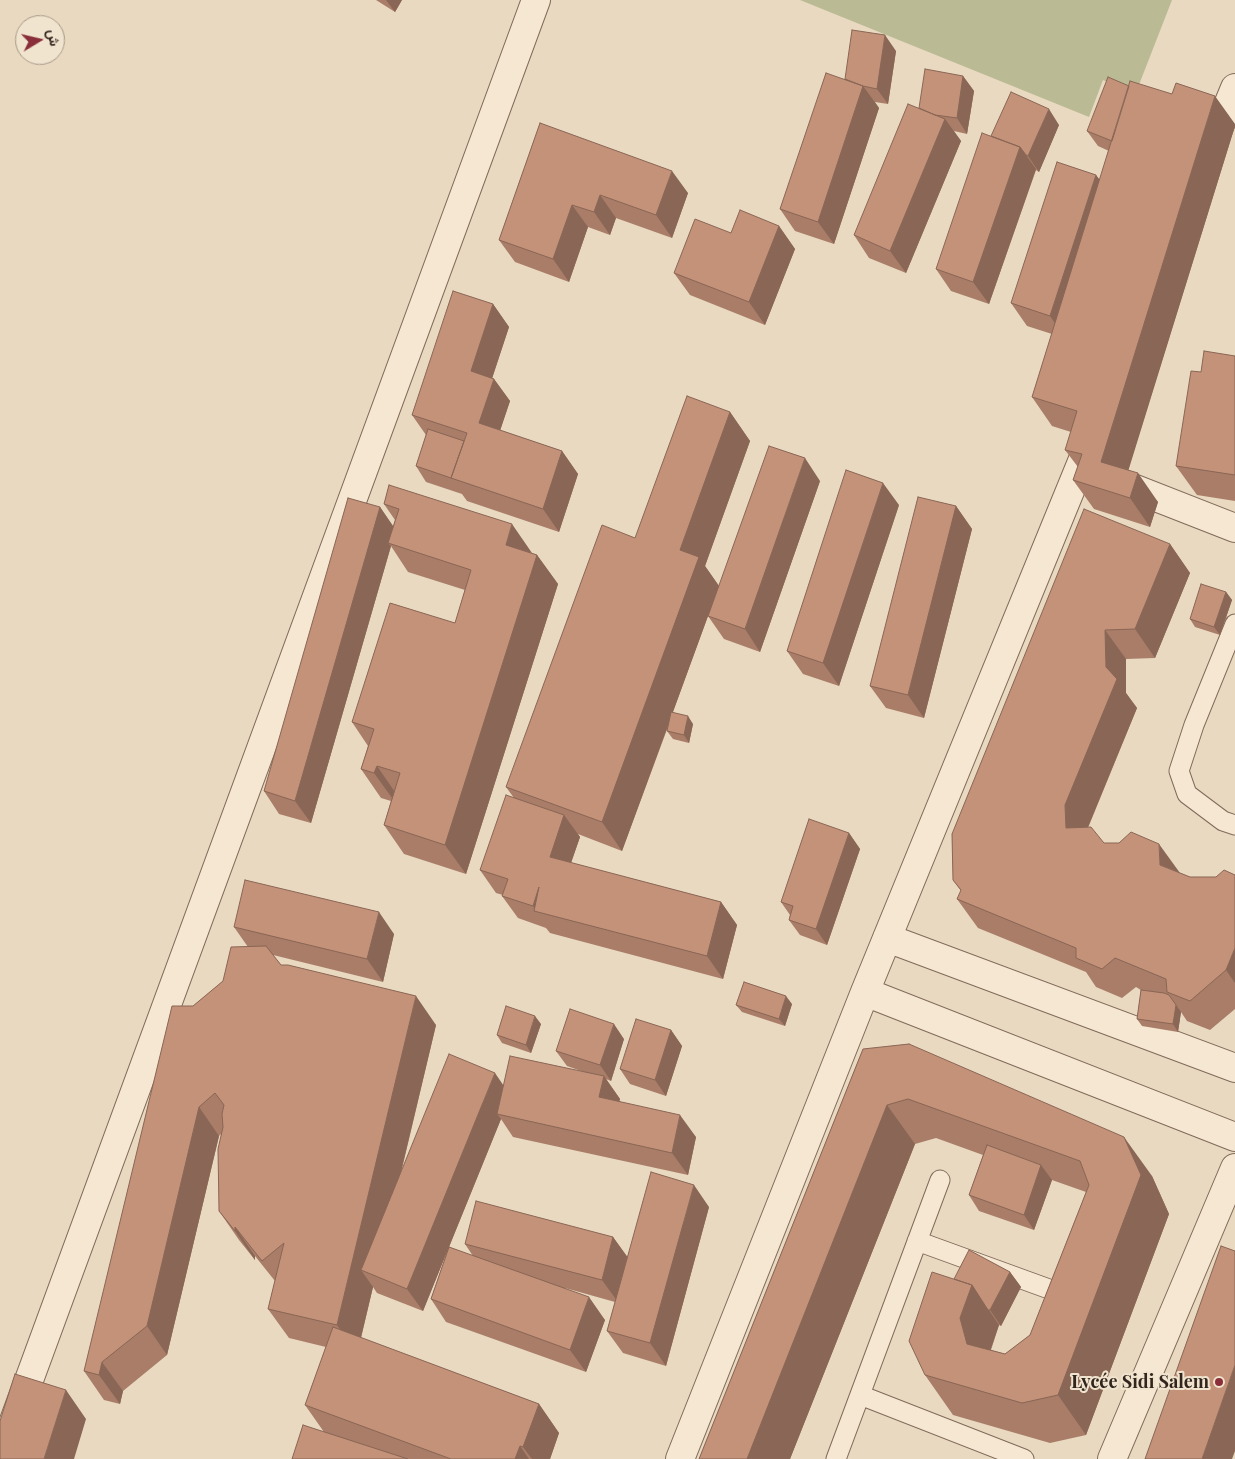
<!DOCTYPE html>
<html>
<head>
<meta charset="utf-8">
<style>
	body { margin:0 }
	#map { position:relative; width:1235px; height:1459px; overflow:hidden; background:#e9d9c0; font-family:"Playfair Display",Vazirmatn,serif }
	canvas { display:block }
	.north { position:absolute; left:15px; top:15px; width:50px; height:50px; box-sizing:border-box; background:#f1e4cf; border:1px solid #a59888; border-radius:50%; rotate:81deg; font-size:14px; font-weight:700; line-height:20px; text-align:center; color:#32251d }
	.north::after { content:''; display:block; margin:auto; width:18px; height:22px; background:#8a2f39; clip-path:polygon(50% 0,100% 100%,50% 72%,0 100%) }
</style>
</head>
<body>
<div id="map">
<canvas width="1235" height="1459"></canvas>
<div class="north">ش</div>
</div>
<script>
const context = document.querySelector('canvas').getContext('2d');
context.lineJoin = 'round';
function fill(path, color) { context.fillStyle = color; context.fill(path, 'evenodd'); }
const shape = rows => new Path2D(rows.map(r => 'M' + r).join(''));
function strokePath(path, color, width, dash) { context.strokeStyle = color; context.lineWidth = width; context.lineCap = dash ? 'butt' : 'round'; context.setLineDash(dash || []); context.stroke(path); }
function drawText(font, color, halo, rows, align = 'center') {
  context.font = font + ' "Playfair Display",serif'; context.lineWidth = 4; context.setLineDash([]); context.textBaseline = 'middle'; context.strokeStyle = halo; context.fillStyle = color; for (const [text, x, y, turn = 0] of rows) {
    context.save(); context.translate(x, y); context.rotate((+turn || 0) * Math.PI / 180); context.textAlign = isNaN(turn) ? turn : align; if (halo) context.strokeText(text, 0, 0); context.fillText(text, 0, 0); context.restore();
  }
}
fill(shape([
	[800,0,1172,0,1135,95,1103,80,1089,117]
]), '#babb94');
const lane = shape([
	[1235,624,1194,725,1179,771,1187,794,1223,821,1235,825],
	[917,1241,1049,1289],
	[860,1395,1024,1459],
	[836,1459,940,1180]
]);
const street = shape([
	[1211,146,1235,88],
	[1120,483,1235,528],
	[887,938,1235,1068],
	[865,992,1235,1137],
	[0,1459,536,0],
	[680,1459,865,992,1088,447],
	[1112,1459,1235,1168]
]);
strokePath(lane, '#816a5a', 21);
strokePath(street, '#816a5a', 30);
strokePath(lane, '#f5e7d2', 19);
strokePath(street, '#f5e7d2', 28);
fill(shape([
	[376,0,402,0,395,12],
	[896,51,888,104,875,102,879,108,834,244,795,231,780,209,845,79],
	[963,76,974,91,967,134,954,131,961,141,906,273,869,258,854,235,919,108],
	[540,123,688,193,672,238,616,218,610,235,588,227,569,282,515,262,499,240],
	[1059,125,1039,172,1036,170,989,304,951,291,936,269,991,136],
	[1235,126,1128,470,1158,502,1150,527,1094,509,1073,480,1078,467,1065,450,1071,432,1052,426,1032,397,1052,334,1027,326,1011,303,1096,175,1100,180,1109,151,1098,146,1087,131],
	[779,226,795,249,765,325,690,295,674,273,731,233],
	[493,304,509,327,492,378,494,379,510,401,500,430,562,451,578,474,559,532,467,501,462,494,426,482,416,466,426,435,412,415],
	[1235,356,1235,501,1197,495,1176,466,1201,372],
	[730,412,750,441,705,566,719,586,820,481,760,652,724,639,708,616,673,712,693,724,689,743,673,739,667,731,669,724,622,851,578,834,580,837,571,863,721,902,737,925,723,979,550,933,546,928,518,918,502,896,503,895,496,893,480,870,514,798,506,787,635,538],
	[389,485,532,553,537,555,558,584,466,874,404,854,384,825,391,801,381,798,361,769,368,746,352,722,455,623,465,590,408,572,391,546,311,823,279,814,264,791,380,507,393,526,395,520,384,504],
	[899,505,839,686,803,674,787,651],
	[956,506,972,529,924,718,886,708,870,686],
	[1170,544,1190,573,1155,658,1126,659,1126,693,1137,708,1088,828,1104,843,1190,877,1216,877,1235,875,1235,1009,1210,1030,1187,1021,1181,1012,1178,1032,1142,1026,1137,1019,1141,990,1136,987,1122,998,1096,987,1086,972,978,928,957,899,961,891,953,880,952,834],
	[1226,592,1232,600,1220,635,1195,627,1190,619],
	[849,833,860,849,827,945,800,935,789,920,790,915,781,902],
	[234,927,394,934,383,982,273,955,281,965,436,1025,401,1173,503,1085,584,1072,567,1066,556,1051,624,1039,611,1081,606,1079,620,1099,619,1101,696,1137,688,1175,513,1137,501,1119,449,1247,473,1256,465,1244,613,1237,627,1257,709,1207,666,1366,623,1353,607,1331,615,1302,565,1288,605,1320,586,1372,446,1322,431,1299,448,1249,423,1311,377,1293,373,1287,361,1338,539,1404,559,1433,550,1459,292,1459,324,1432,305,1405,326,1347,289,1338,268,1309,275,1281,255,1256,255,1260,239,1240,219,1211,221,1134,219,1136,167,1355,123,1391,120,1404,104,1400,84,1371,193,1006,223,981,248,947],
	[792,1004,785,1026,742,1012,736,1005],
	[541,1024,531,1053,502,1043,497,1035],
	[671,1030,682,1046,666,1096,630,1084,620,1069],
	[863,1049,1152,1176,1169,1214,1086,1435,1050,1443,953,1415,925,1375,954,1279,1010,1272,1021,1287,1001,1326,999,1325,991,1350,1005,1354,1030,1335,1086,1192,1052,1180,1034,1230,979,1211,969,1195,983,1155,936,1138,915,1144,790,1459,699,1459]
]), '#a97d68');
fill(shape([
	[386,0,402,0,395,12],
	[885,35,896,51,888,104,877,89],
	[963,76,974,91,967,134,957,118],
	[863,86,879,108,834,244,818,222],
	[1215,96,1235,124,1235,126,1122,491,1101,462],
	[1049,109,1059,125,1039,172,1028,156],
	[945,119,961,141,906,273,890,251],
	[1020,147,1036,169,989,304,973,282],
	[672,171,688,193,672,238,656,215],
	[1096,175,1112,198,1066,339,1050,316],
	[600,195,616,218,610,235,594,212],
	[572,205,588,227,569,282,553,259],
	[779,226,795,249,765,325,749,302],
	[493,304,509,327,487,394,471,371],
	[494,379,510,401,495,446,479,423],
	[730,412,750,441,705,566,719,586,622,851,602,822,680,550],
	[562,451,578,474,559,532,543,509],
	[805,458,820,481,760,652,745,629],
	[1138,473,1158,502,1150,527,1130,498],
	[883,483,899,505,839,686,823,663],
	[956,506,972,529,924,718,908,695],
	[380,507,395,529,388,543,391,546,311,823,295,801],
	[512,524,532,553,506,545],
	[1170,544,1190,573,1155,658,1135,629],
	[537,555,558,584,466,874,445,845],
	[1226,592,1232,600,1220,635,1214,627],
	[1105,630,1126,659,1126,693,1137,708,1085,834,1066,828,1065,805,1106,667],
	[688,716,693,724,689,743,684,735],
	[377,766,397,795,395,802,374,773],
	[564,815,580,837,565,880,550,857],
	[849,833,860,849,827,945,816,929],
	[1159,844,1180,873,1160,865],
	[539,887,536,911,533,906],
	[721,902,737,925,723,979,707,956],
	[379,912,394,934,383,982,367,959],
	[1235,948,1235,983,1226,970],
	[416,996,436,1025,376,1276,361,1270,373,1287,357,1354,337,1325],
	[786,996,792,1004,785,1026,779,1019],
	[1176,1005,1181,1012,1178,1032,1173,1024],
	[535,1016,541,1024,531,1053,526,1045],
	[614,1024,624,1039,611,1081,600,1065],
	[671,1030,682,1046,666,1096,655,1080],
	[495,1073,510,1095,497,1114,501,1119,423,1311,407,1289],
	[604,1076,620,1099,615,1120,599,1097],
	[887,1105,915,1144,790,1459,747,1459],
	[199,1107,219,1136,167,1355,147,1326],
	[680,1115,696,1137,688,1175,672,1153],
	[1124,1137,1152,1176,1169,1214,1086,1435,1058,1395],
	[1041,1165,1052,1180,1034,1230,1024,1215],
	[694,1185,709,1207,666,1366,650,1343],
	[235,1227,255,1256,255,1260,235,1231],
	[613,1237,629,1259,618,1302,602,1280],
	[1010,1272,1021,1287,1001,1326,990,1310],
	[972,1285,999,1325,988,1357,967,1344,960,1318],
	[589,1297,605,1320,586,1372,570,1350],
	[102,1362,123,1391,120,1404,99,1375],
	[1235,1365,1235,1451,1232,1459,1202,1459],
	[66,1390,86,1419,74,1459,44,1459],
	[539,1404,559,1433,550,1459,532,1459,523,1447],
	[520,1446,529,1459,515,1459]
]), '#896655');
const building = shape([
	[852,30,885,35,877,89,863,86,845,79,852,30],
	[925,69,963,76,957,118,935,115,919,108,925,69],
	[826,73,863,86,818,222,780,209,826,73],
	[1108,77,1129,86,1112,141,1087,131,1108,77],
	[1130,81,1172,94,1176,83,1215,96,1101,462,1138,473,1130,498,1073,480,1082,454,1065,450,1077,411,1032,397,1130,81],
	[1011,92,1049,109,1028,156,1026,155,1020,147,991,136,1011,92],
	[908,104,945,119,890,251,854,235,908,104],
	[540,123,672,171,656,215,600,195,594,212,572,205,553,259,499,240,540,123],
	[982,133,1020,147,973,282,936,269,982,133],
	[1057,162,1096,175,1050,316,1011,303,1057,162],
	[740,210,779,226,749,302,674,273,695,219,731,233,740,210],
	[453,291,493,304,471,371,494,379,479,423,562,451,543,509,451,478,467,433,412,415,453,291],
	[1204,351,1235,356,1235,475,1176,466,1191,371,1201,372,1204,351],
	[687,396,730,412,680,550,699,557,602,822,506,787,602,525,635,538,687,396],
	[428,429,464,441,451,478,416,466,428,429],
	[769,446,805,458,745,629,708,616,769,446],
	[846,470,883,483,823,663,787,651,846,470],
	[389,485,512,524,506,545,537,555,445,845,384,825,400,773,377,766,374,773,361,769,374,729,352,722,390,603,455,623,471,570,388,543,399,509,384,504,389,485],
	[918,497,956,506,908,695,870,686,918,497],
	[348,498,380,507,295,801,264,791,348,498],
	[1084,509,1170,544,1135,629,1105,630,1106,667,1117,679,1065,805,1066,828,1091,827,1104,843,1119,843,1131,832,1159,844,1160,865,1190,877,1216,877,1224,870,1235,875,1235,948,1226,970,1190,1001,1167,992,1166,979,1115,958,1102,969,1076,958,1076,948,957,899,961,890,953,880,952,834,1084,509],
	[1201,584,1226,592,1214,627,1190,619,1201,584],
	[671,712,688,716,684,735,667,731,671,712],
	[506,795,564,815,550,857,721,902,707,956,534,911,539,887,533,906,502,896,508,879,480,870,506,795],
	[809,819,849,833,816,929,789,920,793,906,781,902,809,819],
	[245,880,379,912,367,959,234,927,245,880],
	[266,946,281,965,288,965,416,996,337,1325,268,1309,284,1243,262,1261,235,1227,235,1231,219,1211,218,1149,223,1127,222,1114,224,1105,215,1093,199,1107,147,1326,102,1362,99,1375,84,1371,172,1006,193,1006,223,981,231,947,266,946],
	[744,982,786,996,779,1019,736,1005,744,982],
	[1141,990,1164,993,1169,995,1176,1005,1173,1024,1137,1019,1141,990],
	[506,1006,535,1016,526,1045,497,1035,506,1006],
	[570,1009,614,1024,600,1065,556,1051,570,1009],
	[636,1019,671,1030,655,1080,620,1069,636,1019],
	[909,1044,1124,1137,1141,1175,1058,1395,1022,1403,925,1375,909,1341,932,1272,972,1285,960,1318,967,1344,1005,1354,1030,1335,1089,1185,1080,1161,908,1099,887,1105,747,1459,699,1459,863,1049,909,1044],
	[449,1054,495,1073,407,1289,361,1270,449,1054],
	[510,1056,604,1076,599,1097,680,1115,672,1153,497,1114,510,1056],
	[987,1145,1041,1165,1024,1215,969,1195,987,1145],
	[651,1172,694,1185,650,1343,607,1331,651,1172],
	[476,1201,613,1237,602,1280,465,1244,476,1201],
	[1221,1246,1235,1251,1235,1365,1202,1459,1145,1459,1221,1246],
	[449,1247,589,1297,570,1350,431,1299,449,1247],
	[969,1250,1010,1272,990,1310,988,1310,972,1285,954,1279,969,1250],
	[333,1327,539,1404,523,1447,520,1446,515,1459,451,1459,305,1405,333,1327],
	[15,1374,66,1390,44,1459,0,1459,0,1421,15,1374],
	[303,1425,408,1459,292,1459,303,1425]
]);
fill(building, '#c49179');
strokePath(building, '#896655', 1);
for (const [x, y, r, color] of [
	[1219,1382,5,"#8a2f39"]
]) { const dot = new Path2D(); dot.arc(x, y, r, 0, 2 * Math.PI); context.fillStyle = color; context.fill(dot); strokePath(dot, '#f1e4cf', 2); }
drawText('bold 18px', '#32251d', '#f1e4cf', [
	["Lycée Sidi Salem",1209,1382]
], 'right');
</script>
</body>
</html>
